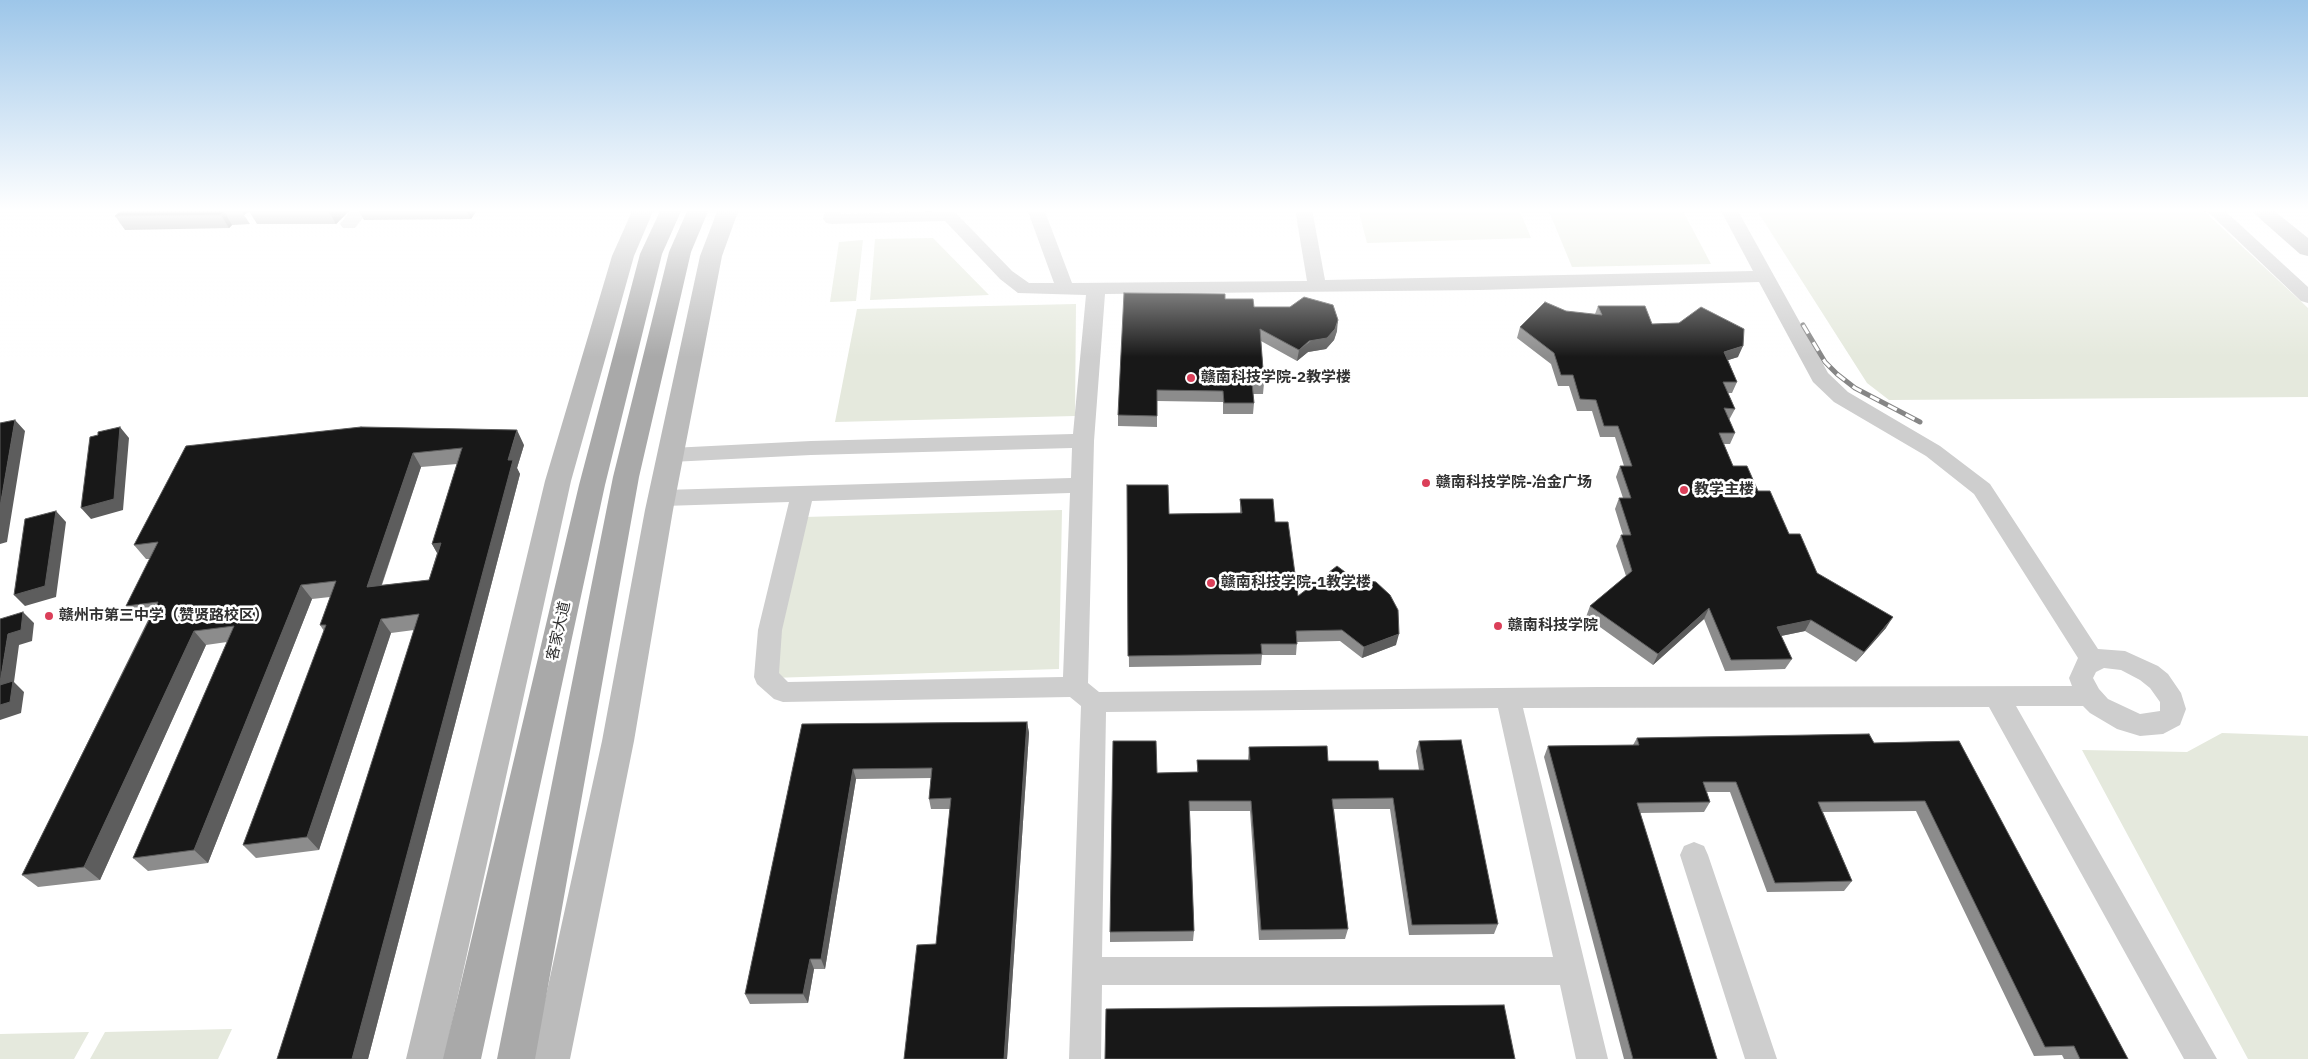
<!DOCTYPE html>
<html>
<head>
<meta charset="utf-8">
<style>
	body { margin:0 }
	canvas { display:block; background:#fff }
</style>
</head>
<body>
<canvas width="2308" height="1059"></canvas>
<script>
const context = document.querySelector('canvas').getContext('2d');
context.lineJoin = 'round';
function fill(path, color) { context.fillStyle = color; context.fill(path, 'evenodd'); }
const shape = rows => new Path2D(rows.map(r => 'M' + r).join(''));
function strokePath(path, color, width, dash) { context.strokeStyle = color; context.lineWidth = width; context.lineCap = dash ? 'butt' : 'round'; context.setLineDash(dash || []); context.stroke(path); }
function drawText(font, color, halo, rows, align = 'center') {
  context.font = font + ' "IBM Plex Sans","Noto Sans SC",sans-serif'; context.lineWidth = 5; context.setLineDash([]); context.textBaseline = 'middle'; context.strokeStyle = halo; context.fillStyle = color; for (const [text, x, y, turn = 0] of rows) {
    context.save(); context.translate(x, y); context.rotate((+turn || 0) * Math.PI / 180); context.textAlign = isNaN(turn) ? turn : align; if (halo) context.strokeText(text, 0, 0); context.fillText(text, 0, 0); context.restore();
  }
}
fill(shape([
	[1358,209,1519,209,1531,238,1367,243],
	[1548,209,1682,209,1711,264,1572,267],
	[1756,209,2202,209,2308,308,2308,397,1889,400,1867,383],
	[933,238,989,295,870,300,875,239],
	[863,240,856,301,830,302,839,242],
	[1076,304,1075,416,835,422,857,309],
	[1062,510,1059,669,771,678,804,517],
	[2222,733,2308,736,2308,1059,2248,1059,2082,750,2187,752],
	[232,1029,218,1059,90,1059,105,1032],
	[89,1032,74,1059,0,1059,0,1034]
]), '#e5e9dd');
fill(shape([
	[352,209,370,209,355,228,343,228,340,224,352,209],
	[825,209,841,209,841,214,936,211,935,209,952,209,1012,271,1029,283,1054,283,1027,209,1044,209,1072,283,1307,281,1295,209,1312,209,1325,280,1753,271,1720,209,1737,209,1828,373,1848,392,1940,446,1990,484,2098,649,2125,651,2158,666,2168,674,2181,693,2186,709,2180,725,2163,734,2140,736,2117,729,2090,713,2083,706,2016,706,2217,1059,2184,1059,1989,707,1523,708,1608,1059,1576,1059,1560,985,1102,985,1101,1059,1069,1059,1081,706,1070,697,783,702,774,699,757,684,754,677,758,630,789,502,664,506,656,504,653,498,656,492,664,490,1071,478,1072,448,811,455,671,462,663,460,660,455,663,450,671,448,811,441,1073,434,1086,295,1018,293,1000,279,945,221,832,224,826,223,823,219,825,209],
	[1759,282,1813,382,1834,402,1926,456,1974,494,2078,658,2069,678,2072,686,1598,687,1099,692,1088,683,1094,441,1105,294,1480,290,1759,282],
	[1070,493,1063,677,788,682,779,673,782,630,812,501,1070,493],
	[2104,668,2121,670,2140,680,2150,688,2160,702,2160,711,2140,714,2108,699,2099,689,2093,678,2096,672,2104,668],
	[1498,708,1553,957,1102,957,1106,712,1498,708],
	[2205,209,2223,209,2308,287,2308,303,2301,301,2205,209],
	[1694,842,1704,846,1708,855,1777,1059,1745,1059,1680,855,1684,846,1694,842]
]), '#cecece');
fill(shape([
	[633,209,654,209,634,256,571,481,444,1059,406,1059,545,481,612,256,633,209],
	[718,209,739,209,722,256,673,510,634,741,570,1059,532,1059,602,741,645,510,700,256,718,209],
	[2249,209,2272,209,2308,238,2308,256,2300,254,2249,209]
]), '#bbb');
fill(shape([
	[661,209,682,209,662,254,605,485,481,1059,443,1059,579,485,640,254,661,209],
	[688,209,709,209,691,252,639,477,535,1059,497,1059,613,477,669,252,688,209]
]), '#a9a9a9');
const rail = shape([
	[1803,325,1825,362,1837,374,1855,388,1920,422]
]);
strokePath(rail, '#868686', 5);
strokePath(rail, '#fff', 3, [10]);
fill(shape([
	[123,209,251,209,249,211,252,210,253,209,351,209,336,224,257,224,249,211,244,215,250,224,232,225,229,228,125,230,115,216],
	[358,209,478,209,471,219,364,220],
	[1225,299,1337,331,1334,340,1326,349,1308,352,1297,361,1261,341,1264,383,1263,394,1253,394,1254,403,1253,414,1223,414,1223,402,1157,401,1157,427,1118,426,1118,415],
	[1598,306,1652,324,1738,357,1728,360,1737,382,1732,393,1728,393,1735,409,1729,420,1735,433,1730,444,1724,444,1733,466,1758,491,1817,573,1886,628,1856,662,1805,631,1781,636,1792,659,1785,669,1725,671,1704,619,1653,665,1586,617,1590,606,1626,576,1616,546,1621,535,1623,535,1615,509,1619,498,1623,498,1616,477,1620,466,1624,466,1615,437,1600,437,1592,411,1577,411,1569,386,1558,386,1551,364,1517,338,1520,327,1595,314],
	[524,445,517,468,520,474,368,1059,277,1059,414,630,391,633,319,850,256,858,243,845,324,631,320,625,330,597,312,599,208,863,148,871,133,858,227,642,206,645,100,880,38,887,22,875,149,618,139,620,126,606,150,559,146,559,134,545,186,446],
	[457,464,432,544,437,553,429,580,382,585,421,467],
	[1127,485,1169,514,1240,513,1240,499,1275,522,1298,596,1396,645,1362,658,1340,641,1297,642,1296,655,1262,655,1261,665,1129,667],
	[1027,722,1029,733,1007,1059,904,1059,936,944,950,809,931,809,929,799,931,778,856,779,825,969,814,969,808,1003,750,1004,745,994,802,724],
	[1637,738,1874,743,1959,741,2128,1059,2064,1059,2062,1055,2034,1056,1916,811,1823,812,1852,881,1844,891,1767,892,1730,792,1707,792,1710,802,1704,812,1640,813,1717,1059,1624,1059,1544,757,1548,746,1633,745],
	[1419,741,1498,924,1494,934,1409,935,1390,809,1334,809,1348,929,1345,939,1259,940,1250,811,1190,811,1194,931,1193,941,1110,942,1110,932,1157,773,1197,772,1197,760,1248,760,1249,747,1379,770,1419,770,1416,751]
]), '#8c8c8c');
fill(shape([
	[236,209,251,209,244,215,242,211,238,211],
	[330,209,351,209,336,224,328,210],
	[466,209,478,209,471,219],
	[959,209,982,209,960,211],
	[224,211,232,225,229,228,221,215],
	[1338,320,1337,331,1334,340,1326,349,1308,352,1297,361,1299,350],
	[1743,346,1738,357,1719,363,1724,352],
	[15,420,25,431,7,542,0,544,0,507],
	[120,427,129,438,123,510,91,519,81,508],
	[517,430,524,445,517,468,520,474,368,1059,352,1059,508,460],
	[413,453,421,467,376,601,367,587],
	[56,511,66,522,56,597,25,606,14,595],
	[441,543,440,558,432,544],
	[301,585,312,599,208,863,194,850],
	[1709,608,1704,619,1653,665,1658,654],
	[23,612,34,623,32,641,19,645,14,682,24,692,21,713,0,720,0,683,8,634],
	[1893,617,1886,628,1856,662,1864,652],
	[381,619,391,633,319,850,307,837],
	[1811,620,1805,631,1771,638,1777,627],
	[194,631,206,645,100,880,84,867],
	[1399,634,1396,645,1362,658,1364,647],
	[1027,722,1029,733,1007,1059,1004,1059],
	[853,769,856,779,825,969,821,959],
	[810,959,814,969,808,1003,803,994]
]), '#5d5d5d');
const building = shape([
	[123,209,237,209,237,210,242,211,224,211,221,215,115,216,123,209],
	[253,209,330,209,328,210,248,211,252,210,253,209],
	[1124,293,1225,294,1225,299,1253,299,1254,307,1290,307,1304,297,1333,305,1338,320,1335,329,1327,338,1309,341,1299,350,1260,329,1264,383,1252,383,1254,403,1224,403,1223,391,1157,390,1157,416,1118,415,1124,293],
	[1545,302,1566,311,1602,315,1598,306,1645,306,1652,324,1679,323,1701,307,1744,329,1743,346,1724,352,1737,382,1723,382,1735,409,1724,408,1735,433,1719,433,1733,466,1747,466,1758,491,1770,491,1789,534,1800,534,1817,573,1893,617,1864,652,1811,620,1777,627,1792,659,1731,660,1709,608,1658,654,1590,606,1632,571,1621,535,1631,535,1619,498,1631,498,1620,466,1632,466,1618,426,1604,426,1596,400,1580,399,1573,375,1561,375,1554,353,1520,327,1545,302],
	[15,420,0,507,0,423,15,420],
	[120,427,114,499,81,508,90,437,98,435,98,432,120,427],
	[361,427,517,430,508,460,513,460,352,1059,277,1059,419,614,381,619,307,837,243,845,326,625,320,625,336,581,301,585,194,850,133,858,234,626,194,631,84,867,22,875,158,602,126,606,158,542,134,545,186,446,361,427],
	[462,448,432,544,441,543,429,580,367,587,413,453,462,448],
	[1127,485,1168,485,1169,514,1242,513,1240,499,1273,499,1275,522,1288,522,1298,596,1337,566,1353,578,1376,582,1390,595,1398,610,1399,634,1364,647,1342,630,1296,631,1297,644,1261,644,1262,654,1128,656,1127,485],
	[56,511,45,586,14,595,25,519,56,511],
	[23,612,21,630,8,634,0,683,0,619,23,612],
	[13,681,10,702,0,705,0,685,13,681],
	[1027,722,1004,1059,904,1059,917,945,936,944,951,798,929,799,932,768,853,769,821,959,810,959,803,994,745,994,802,724,1027,722],
	[1869,734,1874,743,1959,741,2128,1059,2080,1059,2074,1046,2045,1047,1925,801,1818,802,1852,881,1775,883,1736,782,1703,782,1710,802,1637,803,1717,1059,1633,1059,1548,746,1639,745,1637,738,1869,734],
	[1461,740,1498,924,1412,925,1393,798,1332,799,1348,929,1261,930,1251,801,1189,801,1194,931,1110,932,1113,741,1156,741,1157,773,1198,772,1197,760,1250,760,1249,747,1327,746,1328,761,1378,761,1379,770,1424,770,1419,741,1461,740],
	[1504,1005,1515,1059,1105,1059,1106,1009,1504,1005]
]);
fill(building, '#181818');
strokePath(building, '#5d5d5d', 1);
const sky = context.createLinearGradient(0, 0, 0, 357);
sky.addColorStop(0, '#9dc6e9');
sky.addColorStop(0.59, '#fff');
sky.addColorStop(1, '#ffffff00');
context.fillStyle = sky;
context.fillRect(0, 0, 2308, 357);
for (const [x, y, r, color] of [
	[1191,378,5,"#db3f59"],
	[1426,483,5,"#db3f59"],
	[1684,490,5,"#db3f59"],
	[1211,583,5,"#db3f59"],
	[49,616,5,"#db3f59"],
	[1498,626,5,"#db3f59"]
]) { const dot = new Path2D(); dot.arc(x, y, r, 0, 2 * Math.PI); context.fillStyle = color; context.fill(dot); strokePath(dot, '#fff', 2); }
drawText('bold 15px', '#313131', '#fff', [
	["赣南科技学院-2教学楼",1201,378],
	["赣南科技学院-冶金广场",1436,483],
	["教学主楼",1694,490],
	["赣南科技学院-1教学楼",1221,583],
	["赣州市第三中学（赞贤路校区）",59,616],
	["赣南科技学院",1508,626]
], 'left');
drawText('15px', '#313131', '#fff', [
	["客家大道",559,631,-77]
]);
</script>
</body>
</html>
